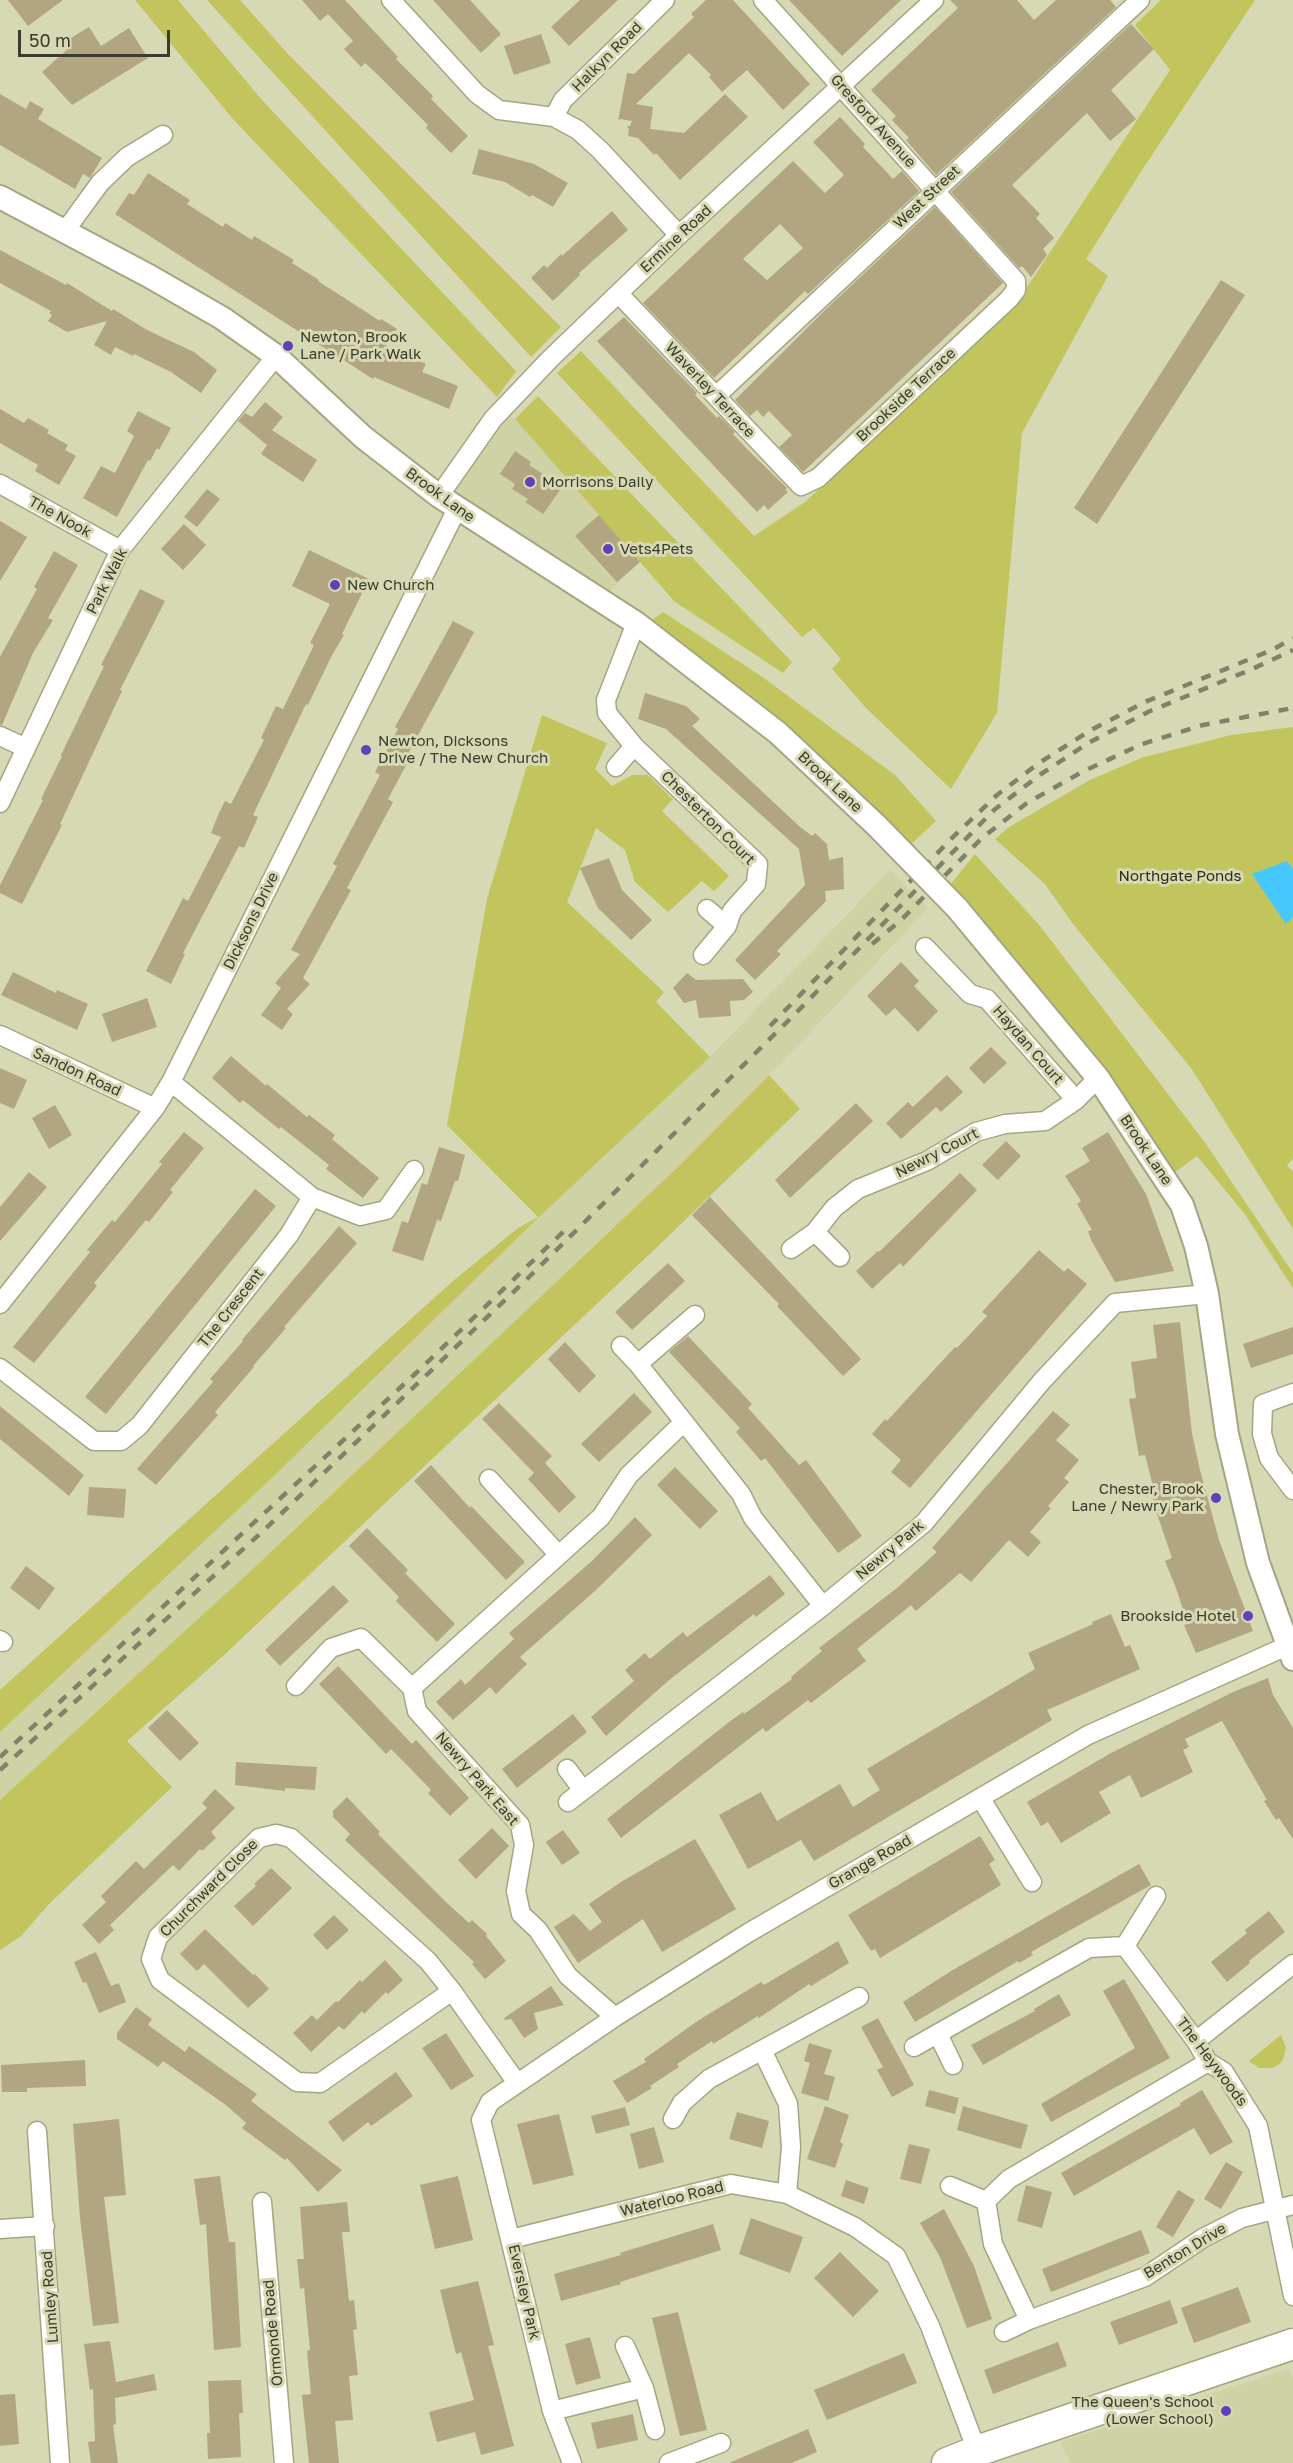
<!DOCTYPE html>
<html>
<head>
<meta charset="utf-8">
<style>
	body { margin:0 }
	#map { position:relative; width:1293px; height:2463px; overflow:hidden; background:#d6d9b3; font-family:"Golos Text",sans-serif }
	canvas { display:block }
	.scale { position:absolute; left:18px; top:30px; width:152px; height:27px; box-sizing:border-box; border:3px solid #3b3c2d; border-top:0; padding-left:8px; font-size:18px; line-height:21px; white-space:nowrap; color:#3b3c2d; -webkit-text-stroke:4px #d6d9b3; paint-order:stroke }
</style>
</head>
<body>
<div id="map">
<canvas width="1293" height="2463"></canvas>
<div class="scale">50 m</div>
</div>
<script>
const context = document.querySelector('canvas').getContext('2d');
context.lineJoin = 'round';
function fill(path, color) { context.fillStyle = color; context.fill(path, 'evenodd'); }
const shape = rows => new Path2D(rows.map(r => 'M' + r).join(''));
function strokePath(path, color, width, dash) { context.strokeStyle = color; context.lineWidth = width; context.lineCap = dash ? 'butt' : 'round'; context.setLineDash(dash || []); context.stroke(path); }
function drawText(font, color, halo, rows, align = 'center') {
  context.font = font + ' "Golos Text",sans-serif'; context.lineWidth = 6; context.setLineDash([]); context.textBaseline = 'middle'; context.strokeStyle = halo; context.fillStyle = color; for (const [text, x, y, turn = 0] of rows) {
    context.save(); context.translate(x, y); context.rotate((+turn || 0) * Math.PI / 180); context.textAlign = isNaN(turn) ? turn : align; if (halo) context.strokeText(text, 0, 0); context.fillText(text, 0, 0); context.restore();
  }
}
fill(shape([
	[500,411,515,419,640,562,600,600,439,496],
	[890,870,928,908,805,1038,682,1163,256,1566,0,1800,0,1732,274,1476,539,1217,710,1057],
	[1289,2369,1293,2380,1293,2463,1071,2463,1060,2442]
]), '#cfd2a4');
fill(shape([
	[135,0,178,0,262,100,516,371,497,397,232,118],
	[207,0,240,0,288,54,561,327,531,357],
	[1161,0,1255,0,1142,170,1086,259,1108,276,1022,433,997,713,951,789,866,708,832,669,841,659,814,628,802,637,557,373,581,351,754,536,805,502,1014,307,1170,70,1135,25],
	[538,396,792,662,783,673,675,602,515,419],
	[663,612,761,676,895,775,936,821,909,846,647,624],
	[542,715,607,743,595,769,612,786,632,775,648,775,673,799,662,811,729,876,714,891,702,881,668,912,635,882,625,850,596,828,567,902,664,992,656,1002,710,1057,539,1217,274,1476,0,1732,0,1690,453,1281,518,1228,538,1217,447,1125,487,899],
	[1293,727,1293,1159,1287,1165,1293,1172,1293,1229,1191,1068,1073,924,1045,884,995,839,1009,827,1090,780,1141,758,1231,735],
	[975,854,1040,926,1206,1144,1293,1273,1293,1288,1244,1213,1197,1156,1174,1173,1123,1095,950,885],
	[769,1075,800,1109,655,1249,223,1656,127,1741,172,1787,49,1904,21,1936,0,1950,0,1800,256,1566,682,1163],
	[1281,2035,1286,2048,1283,2060,1278,2065,1272,2068,1259,2068,1249,2061]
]), '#c2c55e');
fill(shape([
	[1287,861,1293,869,1293,917,1286,924,1252,874]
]), '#46c7fd');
fill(shape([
	[8,0,63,0,28,26],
	[302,0,345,0,398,57,396,59,433,96,431,99,468,136,451,153,426,128,428,125,379,76,365,63,361,67,344,49,353,41,328,14,320,21],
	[433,0,470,0,501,34,481,53],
	[580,0,618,0,569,46,551,27],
	[706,0,733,0,810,84,783,110,747,70,722,92,709,77,711,75,689,53,636,104,653,107,650,129,684,133,725,94,748,117,680,180,656,153,654,155,638,138,628,136,629,129,627,126,630,126,632,121,620,119,618,121,627,73,634,74,694,17,691,14],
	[789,0,901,0,842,56],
	[950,0,1017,0,1034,20,1056,0,1110,0,1116,7,936,175,906,140,909,138,892,120,896,116,871,90,958,8],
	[1131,24,1154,49,1111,90,1136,119,1110,141,1087,113,1012,185,1040,214,1036,218,1054,238,1043,249,1047,255,1031,277,1022,266,1019,268,951,192],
	[89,27,101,46,129,28,148,58,72,105,42,72,70,47,66,41],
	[541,34,551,63,514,75,504,46],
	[0,94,26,109,30,101,44,109,38,119,102,158,90,178,83,174,75,189,0,145],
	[840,117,865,144,863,147,893,179,902,171,919,191,808,294,805,291,714,378,643,303,793,161,825,193,844,175,813,142],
	[780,224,803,248,767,280,743,259],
	[479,149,534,164,568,183,553,207,532,195,530,197,505,182,472,174],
	[148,173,190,200,187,204,223,227,225,223,252,240,254,236,294,260,292,263,319,280,318,281,380,321,381,319,397,329,386,346,426,364,422,372,458,386,449,409,374,377,373,379,115,214,129,193,134,195],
	[935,207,1003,283,803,472,779,447,792,435,769,411,763,417,757,410,750,416,735,400,824,311],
	[612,211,628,230,579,273,580,275,553,301,531,278,544,265,547,268,561,254,562,256],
	[0,250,66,285,67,283,112,311,113,309,147,330,194,352,217,370,201,393,171,372,134,354,133,356,115,347,111,355,94,345,107,321,67,332,48,321,52,315,49,313,51,311,0,283],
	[1221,280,1245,295,1097,524,1074,508],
	[624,317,697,393,695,395,717,418,719,416,735,432,733,434,746,448,787,488,785,490,788,492,768,510,764,505,757,512,597,341],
	[265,402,283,417,272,430,317,460,303,482,261,454,267,445,238,421,245,413,252,417],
	[0,409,24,423,28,418,49,430,47,433,68,445,65,450,76,456,59,485,35,471,38,465,0,443],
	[138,411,171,428,159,450,157,448,150,461,148,460,117,517,83,498,101,466,115,473,134,436,127,431],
	[515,451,531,462,529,465,546,476,544,479,560,490,543,514,525,502,528,499,512,489,515,484,500,474],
	[207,489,220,499,197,527,184,517],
	[599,515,640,562,617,582,575,536],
	[0,521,27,537,0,581],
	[184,524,206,545,183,570,161,549],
	[309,550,369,579,342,634,344,635,332,655,308,705,306,704,253,815,258,817,244,848,239,846,183,953,185,954,171,984,146,971,183,898,188,901,221,837,211,833,218,815,225,801,231,804,264,740,261,738,276,706,283,709,314,645,310,643,330,604,292,586],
	[54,551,78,565,48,618,53,620,33,653,2,725,0,725,0,657,37,589,34,587],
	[140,589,165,601,120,690,122,691,60,824,62,825,22,904,0,893,0,885,43,800,41,799,62,756,61,755,104,666,101,665],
	[453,621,474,632,472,636,409,752,412,754,388,799,393,802,347,888,351,890,303,978,310,984,287,1009,293,1014,282,1030,261,1015,281,988,275,983,300,954,291,950,337,866,333,864,380,775,375,772,398,729,395,727],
	[645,693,686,706,700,719,692,726,799,826,812,836,815,833,827,844,829,860,843,857,844,889,825,891,826,901,777,951,781,954,755,980,735,960,805,885,799,849,666,729,638,719],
	[609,858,622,890,652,920,631,940,598,908,580,868],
	[901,962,919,981,914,986,938,1011,918,1032,895,1008,886,1016,867,996],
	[13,972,56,993,57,990,88,1004,77,1030,1,995],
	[687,973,696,980,743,979,753,992,744,1000,730,1001,731,1016,699,1018,696,1000,684,1003,673,988],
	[147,998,157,1027,112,1042,102,1014],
	[991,1047,1007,1063,984,1084,969,1068],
	[231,1056,266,1086,267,1084,307,1117,309,1115,335,1135,332,1139,379,1178,363,1198,326,1169,329,1165,281,1127,279,1129,243,1100,240,1103,212,1078],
	[0,1068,27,1080,14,1109,0,1103],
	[947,1075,963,1092,941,1112,936,1107,901,1139,886,1123,908,1102,913,1107],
	[856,1103,873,1121,790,1198,775,1180],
	[55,1105,72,1135,49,1149,32,1118],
	[184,1132,204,1148,170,1190,173,1192,149,1222,146,1220,94,1283,97,1286,34,1363,13,1347,90,1252,87,1250,112,1220,115,1222,162,1164,159,1162],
	[1108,1132,1146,1194,1174,1271,1115,1282,1091,1240,1088,1231,1092,1230,1077,1204,1081,1201,1065,1176,1090,1161,1082,1148],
	[1006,1141,1021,1156,998,1180,982,1165],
	[439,1147,465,1155,458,1181,455,1181,441,1221,437,1220,423,1261,392,1251,402,1221,408,1223,422,1183,427,1185],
	[29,1172,47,1187,0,1241,0,1207],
	[960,1173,977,1190,903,1267,900,1263,872,1289,856,1271,878,1251,879,1252],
	[255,1189,276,1206,106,1414,85,1397],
	[710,1197,861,1359,843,1376,777,1306,779,1304,692,1215],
	[339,1226,357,1243,284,1327,286,1328,253,1366,254,1367,215,1412,218,1415,156,1485,137,1469,213,1382,210,1379,243,1341,242,1340],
	[1039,1250,1064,1272,1068,1268,1087,1284,910,1488,891,1472,901,1460,872,1434,885,1419,887,1421,955,1347,957,1348,987,1316,982,1312],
	[668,1263,685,1281,632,1330,615,1312],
	[1180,1322,1192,1434,1200,1470,1219,1540,1253,1631,1196,1653,1184,1625,1188,1624,1176,1588,1165,1561,1172,1558,1155,1508,1151,1491,1154,1490,1145,1455,1139,1456,1129,1399,1136,1398,1131,1362,1157,1358,1153,1325],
	[1293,1327,1293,1354,1251,1368,1243,1344],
	[688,1336,752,1404,748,1408,799,1465,806,1460,862,1536,838,1553,765,1458,761,1461,736,1432,740,1428,669,1352],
	[565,1342,596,1376,579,1393,548,1359],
	[634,1393,652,1412,599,1462,581,1444],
	[499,1403,552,1456,545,1463,576,1497,559,1513,528,1479,539,1468,534,1473,482,1419],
	[0,1406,84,1475,69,1496,0,1439],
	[1053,1411,1070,1425,1056,1440,1079,1460,1064,1478,1069,1482,1048,1506,1051,1508,1030,1532,1041,1542,1028,1557,1009,1540,971,1582,960,1573,916,1611,911,1605,857,1649,866,1661,811,1703,808,1700,766,1732,763,1728,621,1838,607,1819,729,1722,743,1712,744,1714,792,1679,791,1677,822,1651,819,1648,897,1588,937,1552,932,1548],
	[431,1465,470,1508,471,1506,525,1562,506,1580,414,1481],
	[675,1467,718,1511,700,1529,657,1485],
	[89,1487,126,1489,124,1518,87,1515],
	[635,1517,652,1535,596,1590,520,1657,527,1664,496,1694,490,1687,453,1720,436,1702,461,1679,465,1685,514,1639,509,1633,592,1561],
	[367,1528,408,1570,405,1573,455,1624,437,1642,396,1601,399,1597,349,1546],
	[26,1566,55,1588,39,1610,10,1588],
	[770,1575,785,1594,756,1617,754,1614,668,1681,606,1736,591,1717,634,1681,625,1670,645,1653,650,1659,683,1632,687,1637],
	[333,1585,349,1601,280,1666,265,1650],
	[1111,1614,1125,1647,1130,1645,1140,1669,1047,1710,1052,1720,814,1861,801,1840,748,1869,719,1815,761,1792,777,1821,840,1784,853,1807,880,1790,867,1769,1035,1669,1028,1653,1093,1624,1092,1622],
	[338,1666,412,1744,416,1740,469,1798,450,1816,428,1793,431,1790,410,1768,391,1749,386,1754,319,1684],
	[1268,1678,1273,1695,1293,1728,1293,1839,1279,1818,1276,1820,1264,1801,1267,1800,1222,1721,1185,1739,1189,1747,1183,1750,1193,1772,1141,1798,1130,1775,1099,1792,1111,1813,1061,1843,1048,1822,1041,1826,1027,1802,1111,1753,1233,1692],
	[167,1710,199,1743,180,1761,148,1728],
	[573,1714,587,1732,517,1788,502,1769],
	[236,1762,317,1767,315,1790,285,1788,285,1791,235,1785],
	[215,1789,235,1808,211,1832,216,1838,202,1851,200,1849,179,1871,173,1865,110,1925,114,1930,99,1944,82,1925,106,1902,101,1896,136,1861,144,1869,207,1808,202,1803],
	[347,1797,380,1832,378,1834,447,1903,469,1923,472,1920,487,1934,486,1936,506,1961,485,1979,472,1964,474,1962,345,1840,350,1834,333,1817,333,1811],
	[492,1828,509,1846,476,1879,458,1860],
	[563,1830,580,1853,562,1865,546,1842],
	[980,1836,995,1860,989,1864,1001,1885,880,1958,875,1949,871,1951,848,1915],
	[695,1839,736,1909,662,1952,643,1919,578,1963,554,1927,574,1914,590,1931,602,1922,589,1904,621,1882],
	[1139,1864,1151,1885,1031,1952,1033,1955,1019,1963,1018,1961,915,2022,903,2002,951,1971],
	[271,1868,292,1888,253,1926,234,1906,256,1886,254,1884],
	[1269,1911,1285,1932,1249,1961,1250,1963,1227,1982,1211,1962,1247,1933,1245,1930],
	[334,1915,349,1930,327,1950,313,1935],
	[205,1929,253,1975,255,1974,269,1989,248,2008,204,1964,197,1971,180,1954],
	[838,1941,849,1963,811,1986,809,1984,759,2018,758,2016,713,2044,712,2041,677,2064,679,2067,650,2086,652,2088,627,2103,613,2081,646,2062,644,2059,699,2020,761,1982,764,1985],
	[96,1952,111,1986,119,1983,126,2002,99,2013,86,1982,83,1983,74,1962],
	[385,1960,403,1980,388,1994,386,1992,364,2014,362,2011,344,2030,339,2026,311,2052,293,2033,312,2015,317,2020,336,2001,338,2002,360,1980,362,1982],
	[1124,1979,1170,2058,1051,2122,1041,2104,1135,2048,1103,1991],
	[551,1986,564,2005,534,2013,538,2029,524,2038,511,2019,505,2020,504,2018],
	[1059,1994,1071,2015,983,2065,971,2045,1035,2011,1034,2009],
	[136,2007,152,2019,148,2025,185,2052,189,2046,257,2094,251,2101,342,2170,318,2192,287,2158,285,2160,242,2128,246,2123,226,2105,163,2061,158,2067,117,2039,117,2033],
	[878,2018,914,2085,892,2097,877,2070,883,2067,861,2027],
	[446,2033,474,2076,451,2090,422,2048],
	[809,2043,832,2050,824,2074,835,2077,828,2101,801,2093,810,2063,804,2061],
	[85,2060,86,2086,27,2088,27,2092,2,2092,1,2065],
	[396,2072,413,2096,371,2126,368,2122,343,2142,328,2122],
	[929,2090,959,2098,955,2114,925,2106],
	[1202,2090,1233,2142,1210,2155,1194,2128,1074,2196,1061,2173,1181,2105,1180,2103],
	[825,2106,849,2115,840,2142,843,2144,835,2168,807,2159],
	[963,2106,1028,2125,1021,2149,957,2130],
	[625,2107,630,2125,596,2134,591,2116],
	[737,2112,769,2121,762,2148,729,2139],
	[559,2114,574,2175,533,2185,517,2124],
	[119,2119,126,2195,104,2197,119,2323,93,2326,80,2218,73,2124],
	[654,2127,664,2162,639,2169,630,2134],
	[909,2144,930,2149,921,2184,900,2179],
	[1226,2162,1243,2172,1221,2209,1204,2199],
	[220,2176,229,2242,235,2242,241,2347,214,2350,206,2224,200,2225,194,2179],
	[458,2176,473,2240,435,2249,420,2185],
	[846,2180,869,2188,864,2204,841,2196],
	[1026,2185,1052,2192,1042,2228,1017,2221],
	[1178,2190,1195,2200,1173,2237,1156,2227],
	[347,2202,350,2232,342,2232,349,2301,354,2300,357,2329,353,2330,358,2375,349,2376,353,2420,335,2421,339,2463,309,2463,302,2395,311,2394,307,2351,310,2350,304,2288,300,2289,297,2259,304,2259,300,2207],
	[944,2209,974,2266,992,2319,967,2328,940,2257,920,2223],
	[751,2218,803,2237,790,2273,739,2254],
	[713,2224,721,2250,620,2282,621,2284,561,2301,554,2274,621,2255,620,2253],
	[1141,2230,1150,2253,1051,2292,1042,2269],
	[840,2252,879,2291,853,2317,814,2278],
	[478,2281,494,2345,488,2346,514,2446,481,2455,475,2432,437,2442,429,2412,474,2400,461,2352,456,2354,440,2290],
	[1238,2287,1251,2322,1194,2343,1181,2308],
	[1170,2300,1178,2323,1119,2345,1110,2322],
	[678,2312,707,2430,680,2436,652,2318],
	[590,2337,601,2378,576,2385,565,2344],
	[110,2341,116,2382,154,2374,157,2390,115,2398,116,2424,113,2425,118,2463,91,2463,88,2442,95,2441,93,2389,90,2390,84,2344],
	[1058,2342,1067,2366,993,2394,984,2370],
	[904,2353,917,2383,827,2420,814,2390],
	[241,2380,243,2413,239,2413,241,2457,208,2459,207,2433,210,2433,208,2381],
	[15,2394,19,2444,0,2446,0,2395],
	[633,2414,638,2440,597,2449,591,2423],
	[808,2429,817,2452,792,2463,729,2463]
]), '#b2a582');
const minor = shape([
	[391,0,477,94,499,110,554,117,578,130,600,150,679,235],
	[554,117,563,100,665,0],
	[65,231,100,183,127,157,163,135],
	[619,294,801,486,818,478,1009,299,1016,290,1016,281,763,0],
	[716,396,1140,0],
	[0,484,120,550],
	[439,496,493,419,550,359,679,235,934,0],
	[636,623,606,700,607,713,634,746,758,864,756,884,732,911,727,926,703,955],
	[0,736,26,748],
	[616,767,634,746],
	[0,803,120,550,276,356],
	[707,909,727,926],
	[925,947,970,994,987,999,1076,1100],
	[0,1035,155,1108],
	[312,1197,360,1216,386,1210,414,1170],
	[815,1232,840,1257],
	[791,1249,815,1232,834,1208,858,1189,927,1161,976,1132,1005,1124,1045,1121,1076,1100,1098,1078],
	[0,1304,155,1108,171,1082,457,509],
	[621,1346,638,1364,684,1422],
	[638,1364,695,1315],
	[0,1368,94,1441,121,1441,140,1425,289,1235,312,1197,171,1082],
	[1293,1393,1263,1404,1262,1434,1269,1458,1293,1490],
	[489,1479,558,1554],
	[0,1640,3,1642],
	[296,1686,331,1648,361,1638,412,1688],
	[567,1769,582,1789],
	[981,1799,1032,1882],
	[568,1802,823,1606,924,1523,1042,1381,1115,1303,1207,1294],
	[1125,1946,1156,1896],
	[452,1991,320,2083,297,2082,160,1980,151,1959,158,1937,259,1838,276,1834,291,1838,428,1961,452,1991,517,2083],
	[615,2017,568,1976,538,1930,521,1914,516,1891,524,1845,520,1825,417,1711,412,1688,601,1517,629,1475,684,1422,741,1494,753,1518,823,1606],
	[938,2034,953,2065],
	[1196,2041,1293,1964],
	[914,2047,1089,1948,1125,1946,1196,2041,1208,2062,1224,2072,1258,2126,1293,2296],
	[1208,2062,1009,2179,986,2201,993,2244,1029,2320,1145,2277,1203,2238,1242,2218,1293,2205],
	[673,2119,682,2103,709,2079,762,2050],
	[37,2131,60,2463],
	[950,2186,986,2201],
	[787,2194,791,2147,788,2104,762,2050,859,1997],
	[262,2202,284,2463],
	[0,2229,45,2226],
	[511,2239,731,2184,787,2194,855,2227,896,2256,930,2326,977,2451],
	[1004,2332,1029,2320],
	[625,2346,644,2388,655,2430],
	[552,2411,644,2388],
	[572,2463,552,2411,481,2120,490,2102,615,2017,748,1933,1088,1735,1287,1646],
	[669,2463,721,2443]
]);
const tertiary = shape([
	[0,197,149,276,222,318,276,356,363,437,439,496,636,623,778,733,877,826],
	[957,908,1098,1078,1182,1205,1196,1246,1207,1294,1227,1434,1258,1563,1293,1659]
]);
const trunk = shape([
	[947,2463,977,2451,1293,2344]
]);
strokePath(minor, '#a4a682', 21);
strokePath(tertiary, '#a4a682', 26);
strokePath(trunk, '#a4a682', 33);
strokePath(minor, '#fff', 18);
strokePath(tertiary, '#fff', 22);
strokePath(trunk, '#fff', 30);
strokePath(shape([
	[872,944,900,921,982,838,1027,803,1082,772,1142,744,1203,725,1293,708],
	[770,1026,953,837,997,795,1039,763,1091,730,1145,702,1272,650,1293,638],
	[0,1757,415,1374,564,1231],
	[0,1770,263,1531,526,1280,794,1015,994,810,1041,774,1090,742,1148,712,1250,670,1293,650]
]), '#818369', 4.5, [10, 10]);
const tertiaryBridge = shape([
	[877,826,957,908]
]);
strokePath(tertiaryBridge, '#a4a682', 26, []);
strokePath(tertiaryBridge, '#fff', 22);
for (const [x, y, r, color] of [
	[288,346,6,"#6140b8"],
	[530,482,6,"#6140b8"],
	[608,549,6,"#6140b8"],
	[335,585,6,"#6140b8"],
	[366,750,6,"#6140b8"],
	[1216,1498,6,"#6140b8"],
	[1248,1616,6,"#6140b8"],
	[1226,2411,6,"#6140b8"]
]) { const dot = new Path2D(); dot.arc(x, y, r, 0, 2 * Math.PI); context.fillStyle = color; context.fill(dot); strokePath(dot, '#d6d9b3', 2); }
drawText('15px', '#3b3c2d', '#d6d9b3', [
	["Halkyn Road",607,57,-45],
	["Gresford Avenue",873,121,48],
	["West Street",927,197,-43],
	["Ermine Road",676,239,-43],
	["Waverley Terrace",710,390,47],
	["Brookside Terrace",906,395,-43],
	["Brook Lane",440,495,36],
	["The Nook",60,517,29],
	["Park Walk",107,581,-63],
	["Brook Lane",830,782,43],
	["Chesterton Court",708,818,45],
	["Dicksons Drive",251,921,-64],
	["Haydan Court",1028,1045,49],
	["Sandon Road",77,1072,25],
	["Brook Lane",1146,1150,56],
	["Newry Court",937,1153,-27],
	["The Crescent",231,1308,-52],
	["Newry Park",890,1550,-40],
	["Newry Park East",477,1779,49],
	["Grange Road",870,1862,-30],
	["Churchward Close",209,1888,-45],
	["The Heywoods",1212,2062,53],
	["Waterloo Road",672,2199,-14],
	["Benton Drive",1185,2251,-31],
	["Eversley Park",524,2292,77],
	["Lumley Road",50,2297,-94],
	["Ormonde Road",273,2333,-95]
]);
drawText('15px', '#3b3c2d', '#d6d9b3', [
	["Newton, Brook",300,337],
	["Lane / Park Walk",300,354],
	["Morrisons Daily",542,482],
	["Vets4Pets",620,549],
	["New Church",347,585],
	["Newton, Dicksons",378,741],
	["Drive / The New Church",378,758],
	["Chester, Brook",1204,1489,"right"],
	["Lane / Newry Park",1204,1506,"right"],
	["Brookside Hotel",1236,1616,"right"],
	["The Queen's School",1214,2402,"right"],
	["(Lower School)",1214,2419,"right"]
], 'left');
drawText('15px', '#2d2e16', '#d6d9b3', [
	["Northgate Ponds",1180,876]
]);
</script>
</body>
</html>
